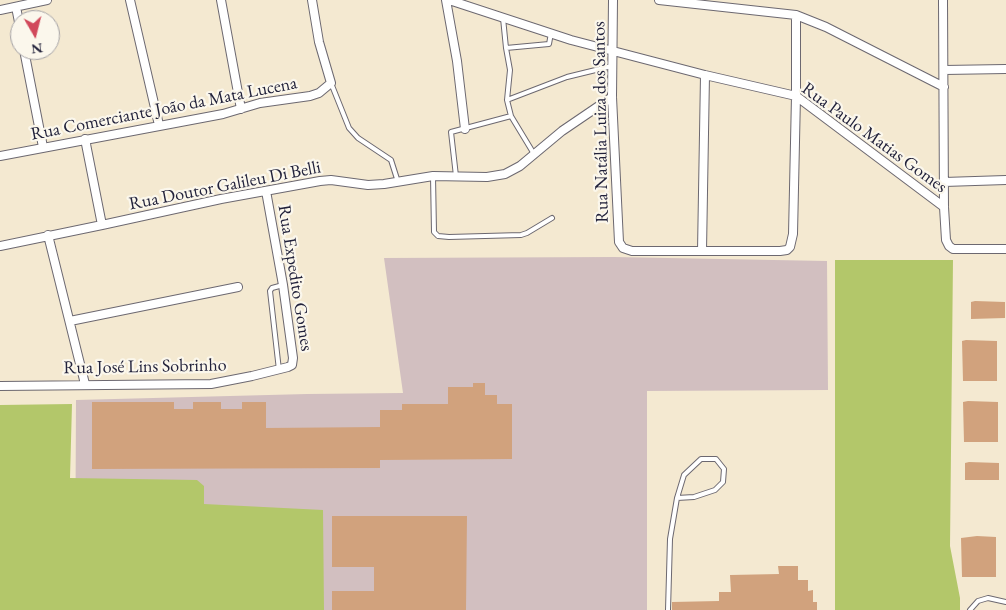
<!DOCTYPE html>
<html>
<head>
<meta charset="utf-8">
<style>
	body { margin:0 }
	#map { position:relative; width:1006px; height:610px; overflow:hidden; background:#f4e9d1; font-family:"EB Garamond",serif }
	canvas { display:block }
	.north { position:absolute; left:10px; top:10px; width:50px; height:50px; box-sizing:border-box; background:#fbf7ec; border:1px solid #a4a2a5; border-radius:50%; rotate:172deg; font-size:14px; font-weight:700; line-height:20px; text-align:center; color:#22223b }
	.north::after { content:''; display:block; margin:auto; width:18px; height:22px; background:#d1495b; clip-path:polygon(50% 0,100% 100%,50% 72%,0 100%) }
</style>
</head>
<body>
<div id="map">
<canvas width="1006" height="610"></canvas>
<div class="north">N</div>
</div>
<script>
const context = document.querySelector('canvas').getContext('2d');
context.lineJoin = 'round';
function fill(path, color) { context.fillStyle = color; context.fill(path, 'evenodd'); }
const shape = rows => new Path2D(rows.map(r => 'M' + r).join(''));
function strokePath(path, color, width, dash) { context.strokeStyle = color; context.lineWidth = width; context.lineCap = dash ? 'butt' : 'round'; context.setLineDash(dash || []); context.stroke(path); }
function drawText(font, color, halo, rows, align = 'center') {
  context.font = font + ' "EB Garamond",serif'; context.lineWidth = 4.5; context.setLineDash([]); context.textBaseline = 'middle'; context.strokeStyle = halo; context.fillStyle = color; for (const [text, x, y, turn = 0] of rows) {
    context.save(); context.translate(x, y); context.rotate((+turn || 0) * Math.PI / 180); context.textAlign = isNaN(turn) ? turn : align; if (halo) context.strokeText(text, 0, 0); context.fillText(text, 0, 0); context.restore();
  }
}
fill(shape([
	[614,257,827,261,828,390,647,391,647,610,75,610,76,400,307,394,403,393,384,258]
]), '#d2bfc0');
fill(shape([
	[835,260,953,260,950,546,960,598,960,610,835,610],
	[72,404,70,478,197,480,204,486,204,504,323,510,324,610,0,610,0,405]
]), '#b3c76a');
fill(shape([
	[975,301,1005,302,1005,318,971,319,971,302],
	[966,340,997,341,997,381,963,381,962,341],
	[473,383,485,383,485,395,497,395,497,404,512,404,512,459,380,460,380,468,92,469,92,402,174,402,174,409,193,409,193,402,221,402,221,409,242,409,242,402,266,402,266,428,380,427,380,410,402,410,402,404,448,404,448,387,473,387],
	[968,401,998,402,998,442,964,442,963,402],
	[969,462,999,463,999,480,965,480,965,463],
	[332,516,467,516,466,610,332,610,332,591,374,591,374,567,332,567],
	[977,536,996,537,996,577,962,577,961,538],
	[778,566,798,566,798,580,808,580,808,591,813,590,813,602,817,602,817,610,672,610,672,602,719,601,719,592,731,592,730,575,779,574]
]), '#d1a27d');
const service = shape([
	[503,18,506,48,549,44,551,33],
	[331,83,349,128,358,138,391,160,398,182],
	[507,100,567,77,612,66],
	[511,116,534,154],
	[433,176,434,232,438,236,449,237,521,235,527,233,552,218],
	[456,176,451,132,511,116,507,100,510,70,506,48],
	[279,370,270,291,272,288,283,285],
	[668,610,670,539,677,498,684,475,701,459,716,459,724,469,723,482,715,490,694,497,677,498],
	[970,610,978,601,988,598,1006,602]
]);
const minor = shape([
	[130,0,159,125],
	[221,0,241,109],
	[446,0,457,61,465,129],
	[449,0,571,40,705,75,796,96,944,207],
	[613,0,612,97,619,242,623,248,632,251,780,251,787,250,790,247,793,234,796,96,796,15],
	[659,0,796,15,826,27,944,87],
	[943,0,944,207,946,240,949,246,953,249,1006,249],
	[16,7,20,27],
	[0,10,47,0],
	[24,50,43,147],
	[944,70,1006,69],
	[85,139,102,225],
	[0,156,223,114,260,103,310,96,319,93,331,83,319,42,312,0],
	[944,182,1006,180],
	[48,235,85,384],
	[0,246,102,225,221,199,320,181,331,180,368,185,384,184,433,176,487,177,505,174,520,166,562,131,612,97],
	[702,251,705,75],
	[70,321,238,287],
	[0,386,211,384,252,376,288,367,292,365,293,358,283,285,266,191]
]);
strokePath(service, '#6c6870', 6);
strokePath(minor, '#6c6870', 10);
strokePath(service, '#fff', 4);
strokePath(minor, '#fff', 8);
drawText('18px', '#22223b', '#fbf7ec', [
	["Rua Comerciante João da Mata Lucena",164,109,-11],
	["Rua Natália Luiza dos Santos",601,122,-91],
	["Rua Paulo Matias Gomes",874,138,36],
	["Rua Doutor Galileu Di Belli",225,186,-11],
	["Rua Expedito Gomes",295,278,81],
	["Rua José Lins Sobrinho",145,367,-1]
]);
</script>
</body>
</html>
